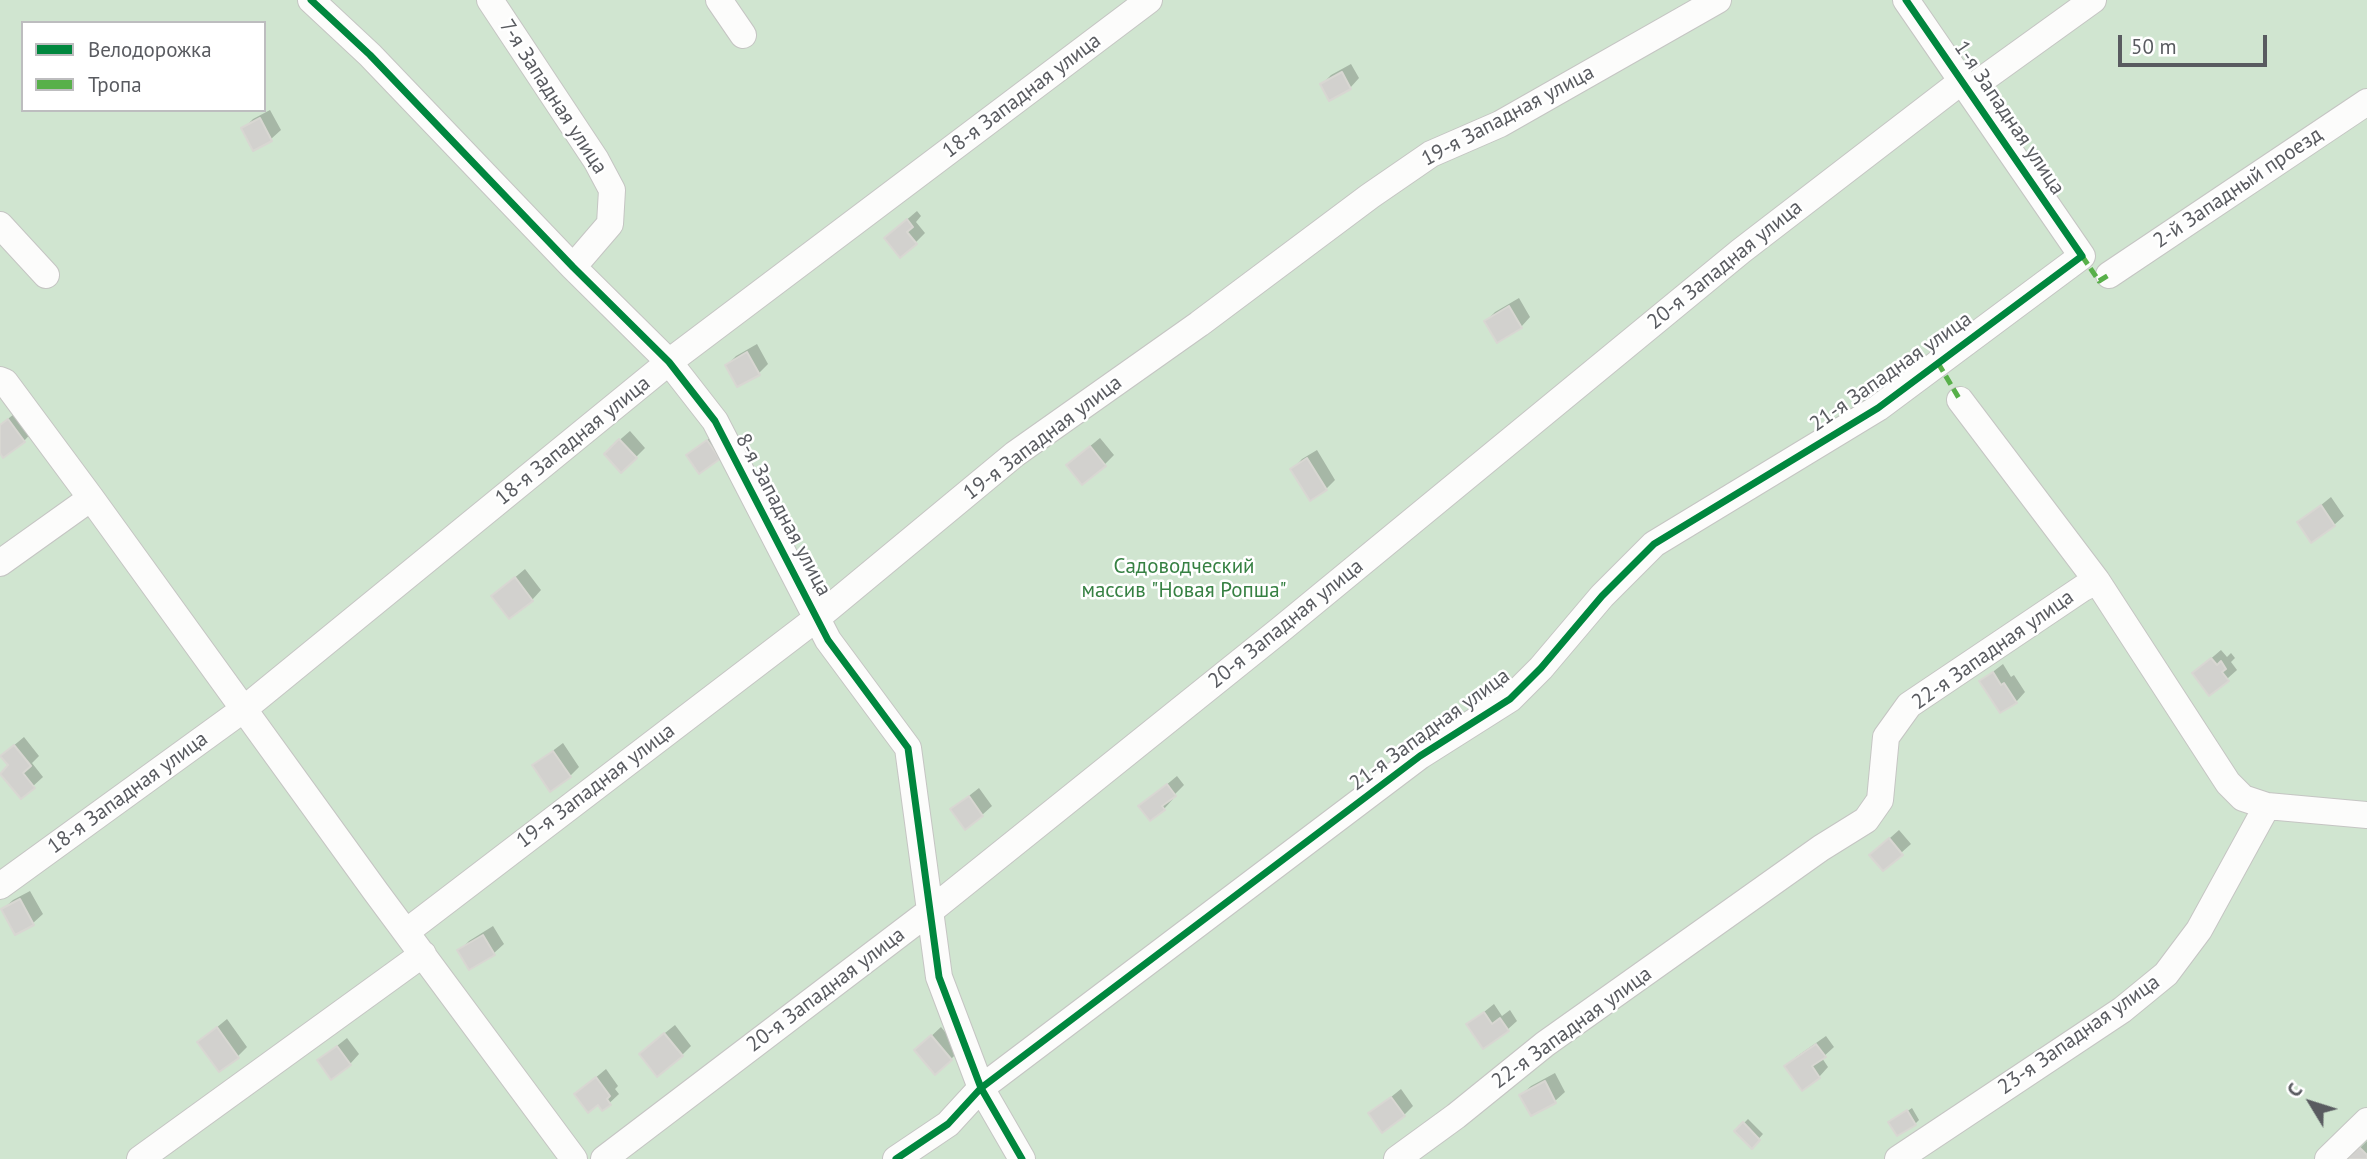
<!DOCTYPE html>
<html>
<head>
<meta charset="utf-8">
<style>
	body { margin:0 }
	#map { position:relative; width:2367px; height:1159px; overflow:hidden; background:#e8e8e3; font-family:"PT Sans",sans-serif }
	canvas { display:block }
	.legend { position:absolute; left:21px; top:21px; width:245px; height:91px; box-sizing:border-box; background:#fff; border:2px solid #bdbdbf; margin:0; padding:9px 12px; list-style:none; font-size:21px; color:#595b60 }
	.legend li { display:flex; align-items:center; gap:14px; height:35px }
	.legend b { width:35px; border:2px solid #bdbdbf }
	.north { position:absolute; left:2276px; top:1068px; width:70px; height:70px; -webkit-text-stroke:5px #fff; paint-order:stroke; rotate:308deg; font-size:19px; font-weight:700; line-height:28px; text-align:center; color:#595b60 }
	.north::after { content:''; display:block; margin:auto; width:24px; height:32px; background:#595b60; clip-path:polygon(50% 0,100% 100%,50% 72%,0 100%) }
	.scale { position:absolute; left:2118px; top:35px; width:149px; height:32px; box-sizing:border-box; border:4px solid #595b60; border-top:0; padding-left:9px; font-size:21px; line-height:24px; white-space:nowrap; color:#595b60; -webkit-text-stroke:5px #fff; paint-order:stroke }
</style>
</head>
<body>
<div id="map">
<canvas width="2367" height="1159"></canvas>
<ul class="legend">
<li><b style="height:9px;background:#00873e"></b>Велодорожка</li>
<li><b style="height:9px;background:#58b04a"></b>Тропа</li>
</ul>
<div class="north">С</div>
<div class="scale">50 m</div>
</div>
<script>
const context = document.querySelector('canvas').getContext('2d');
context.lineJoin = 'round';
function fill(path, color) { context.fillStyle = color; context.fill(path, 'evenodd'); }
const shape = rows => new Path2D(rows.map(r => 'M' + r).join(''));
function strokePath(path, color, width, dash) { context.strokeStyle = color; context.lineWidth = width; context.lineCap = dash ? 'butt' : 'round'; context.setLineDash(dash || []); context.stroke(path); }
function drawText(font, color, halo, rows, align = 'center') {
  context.font = font + ' "PT Sans",sans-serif'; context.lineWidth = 5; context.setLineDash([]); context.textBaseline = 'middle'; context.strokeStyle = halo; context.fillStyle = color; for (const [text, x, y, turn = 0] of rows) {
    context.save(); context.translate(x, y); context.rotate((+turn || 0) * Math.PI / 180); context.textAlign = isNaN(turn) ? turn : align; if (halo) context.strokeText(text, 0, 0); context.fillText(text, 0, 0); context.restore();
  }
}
fill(shape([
	[0,0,2367,0,2367,1159,0,1159],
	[23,23,264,23,264,110,23,110]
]), '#d0e5d0');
fill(shape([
	[1351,64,1359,78,1350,88,1322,84,1331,75],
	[270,110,281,130,271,139,254,149,243,129,253,119],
	[917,211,921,216,916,222,925,233,915,243,896,229],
	[1519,298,1530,317,1521,327,1486,321,1495,312],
	[757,344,768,364,759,373,727,365,736,356],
	[18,411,33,431,24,441,0,451,0,425],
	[630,431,645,448,636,457,615,444],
	[717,432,728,448,719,458,689,455],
	[1100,438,1114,455,1104,465,1078,456],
	[1317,450,1335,480,1326,489,1293,469,1302,459],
	[2331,497,2344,516,2334,525,2299,523],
	[525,569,541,590,532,600,493,596],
	[2221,650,2227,657,2231,653,2235,658,2231,662,2237,670,2210,694,2194,673],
	[2003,664,2011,677,2014,675,2025,692,2016,702,1981,681],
	[24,737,39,756,32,763,43,777,21,797,10,764,12,747],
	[563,743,579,767,570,776,534,765],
	[1177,776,1184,785,1172,797,1173,799,1164,809,1141,806],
	[979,788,992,806,982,815,952,809],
	[1899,830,1911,844,1883,869,1881,846],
	[30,891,43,914,33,923,16,933,3,909,13,900],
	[493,926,504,944,494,953,470,968,460,950,469,941],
	[1494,1004,1502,1016,1510,1010,1517,1021,1507,1030,1469,1024],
	[227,1019,247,1047,237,1057,199,1042],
	[675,1025,691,1046,682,1055,650,1045],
	[941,1027,960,1050,951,1059,926,1041],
	[1826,1036,1834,1047,1822,1058,1828,1067,1819,1077,1787,1066,1796,1057],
	[347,1038,359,1054,350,1064,319,1060],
	[606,1069,618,1086,615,1089,619,1094,603,1109,598,1103,576,1094],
	[1555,1073,1565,1092,1555,1101,1531,1114,1521,1095,1531,1086],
	[1401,1089,1413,1106,1404,1115,1370,1114],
	[1912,1108,1919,1120,1915,1124,1891,1122],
	[1748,1119,1763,1134,1752,1146,1736,1131],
	[2367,1141,2367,1159,2349,1159]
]), '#0003');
const building = shape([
	[1342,72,1351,89,1329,101,1320,84,1342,72],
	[260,118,272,141,253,151,241,128,260,118],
	[907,219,913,227,907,232,917,244,900,258,884,238,907,219],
	[1509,306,1522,328,1497,343,1484,321,1509,306],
	[747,352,760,375,737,387,725,365,747,352],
	[8,419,25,442,3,458,0,453,0,425,8,419],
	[619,439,637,458,621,473,604,454,619,439],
	[707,440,720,459,699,474,686,455,707,440],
	[1090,446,1106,466,1082,485,1066,465,1090,446],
	[1307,458,1327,490,1310,501,1290,469,1307,458],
	[2321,505,2335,526,2311,543,2297,522,2321,505],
	[515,577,533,601,509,619,491,596,515,577],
	[2211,658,2217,665,2221,661,2226,669,2222,672,2229,681,2209,696,2192,673,2211,658],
	[1993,672,2001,685,2004,683,2017,703,2000,713,1979,681,1993,672],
	[14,745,31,766,23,773,35,788,21,799,0,774,8,765,0,756,14,745],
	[553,751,571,777,550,792,532,765,553,751],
	[1167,784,1176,796,1162,806,1165,810,1150,821,1138,806,1167,784],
	[969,796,983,816,965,830,950,809,969,796],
	[1889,838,1903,855,1883,871,1869,855,1889,838],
	[20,899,34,925,15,935,1,909,20,899],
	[483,935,495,955,469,970,457,950,483,935],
	[1484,1012,1492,1024,1500,1018,1509,1031,1483,1049,1466,1024,1484,1012],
	[217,1027,239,1058,219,1072,197,1042,217,1027],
	[664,1033,683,1056,657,1077,639,1054,664,1033],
	[931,1035,952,1060,935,1075,914,1050,931,1035],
	[1816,1044,1826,1057,1812,1066,1820,1078,1802,1091,1784,1066,1816,1044],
	[337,1046,351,1065,331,1080,317,1060,337,1046],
	[596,1077,610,1096,607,1099,611,1105,602,1111,598,1105,588,1113,574,1094,596,1077],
	[1545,1081,1556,1103,1531,1116,1519,1095,1545,1081],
	[1391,1097,1405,1116,1382,1133,1368,1113,1391,1097],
	[1907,1110,1916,1125,1897,1136,1888,1122,1907,1110],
	[1743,1122,1760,1140,1752,1149,1734,1131,1743,1122],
	[2359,1147,2367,1155,2367,1159,2347,1159,2359,1147]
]);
fill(building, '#d2d1ce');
strokePath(building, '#d8d7d2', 2);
const minor = shape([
	[311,0,370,55,573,267,669,362,715,421,828,640,908,748,939,977,981,1088,1022,1159],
	[490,0,596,160,612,190,610,224,573,267],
	[719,0,743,35],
	[1968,90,2093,0],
	[0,225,46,275],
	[2109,275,2367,102],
	[0,380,5,382,91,498,376,892,574,1159],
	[1960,400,2097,581],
	[0,563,91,498],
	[0,886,244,709,669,362,1149,0],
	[406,932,817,618,1015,454,1199,324,1370,196,1431,154,1500,124,1718,0],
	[140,1159,423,954],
	[604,1159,930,911,1280,630,1741,251,1962,81],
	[896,1159,948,1124,981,1088,1420,756,1510,699,1541,668,1602,596,1654,544,1878,408,2082,256,1906,0],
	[1397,1159,1456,1116,1545,1044,1821,848,1866,820,1880,800,1886,737,1909,705,2083,588,2097,581,2228,783,2243,798,2267,806,2367,815],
	[1898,1159,2122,1010,2166,974,2199,930,2267,806],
	[2328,1159,2367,1121]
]);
strokePath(minor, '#c5c5c3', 28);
strokePath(minor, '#fcfcfb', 26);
strokePath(shape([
	[2082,256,2099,281,2109,275],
	[1938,363,1960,400]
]), '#58b04a', 5, [10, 5]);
strokePath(shape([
	[311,0,370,55,573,267,669,362,715,421,828,640,908,748,939,977,981,1088,1022,1159],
	[896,1159,948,1124,981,1088,1420,756,1510,699,1541,668,1602,596,1654,544,1878,408,2082,256,1906,0]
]), '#00873e', 7);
drawText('21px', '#595b60', '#fff', [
	["18-я Западная улица",1022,96,-37],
	["7-я Западная улица",553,97,57],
	["19-я Западная улица",1508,116,-28],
	["1-я Западная улица",2009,118,56],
	["2-й Западный проезд",2238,188,-34],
	["20-я Западная улица",1725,265,-39],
	["21-я Западная улица",1891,372,-35],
	["19-я Западная улица",1043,438,-37],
	["18-я Западная улица",573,441,-39],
	["8-я Западная улица",783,515,62],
	["20-я Западная улица",1286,624,-39],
	["22-я Западная улица",1993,650,-35],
	["21-я Западная улица",1430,730,-36],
	["19-я Западная улица",596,786,-37],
	["18-я Западная улица",128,793,-36],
	["20-я Западная улица",826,990,-37],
	["22-я Западная улица",1572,1028,-36],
	["23-я Западная улица",2079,1035,-35]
]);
drawText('21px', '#378143', '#fff', [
	["Садоводческий",1184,567],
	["массив \"Новая Ропша\"",1184,591]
]);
</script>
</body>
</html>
